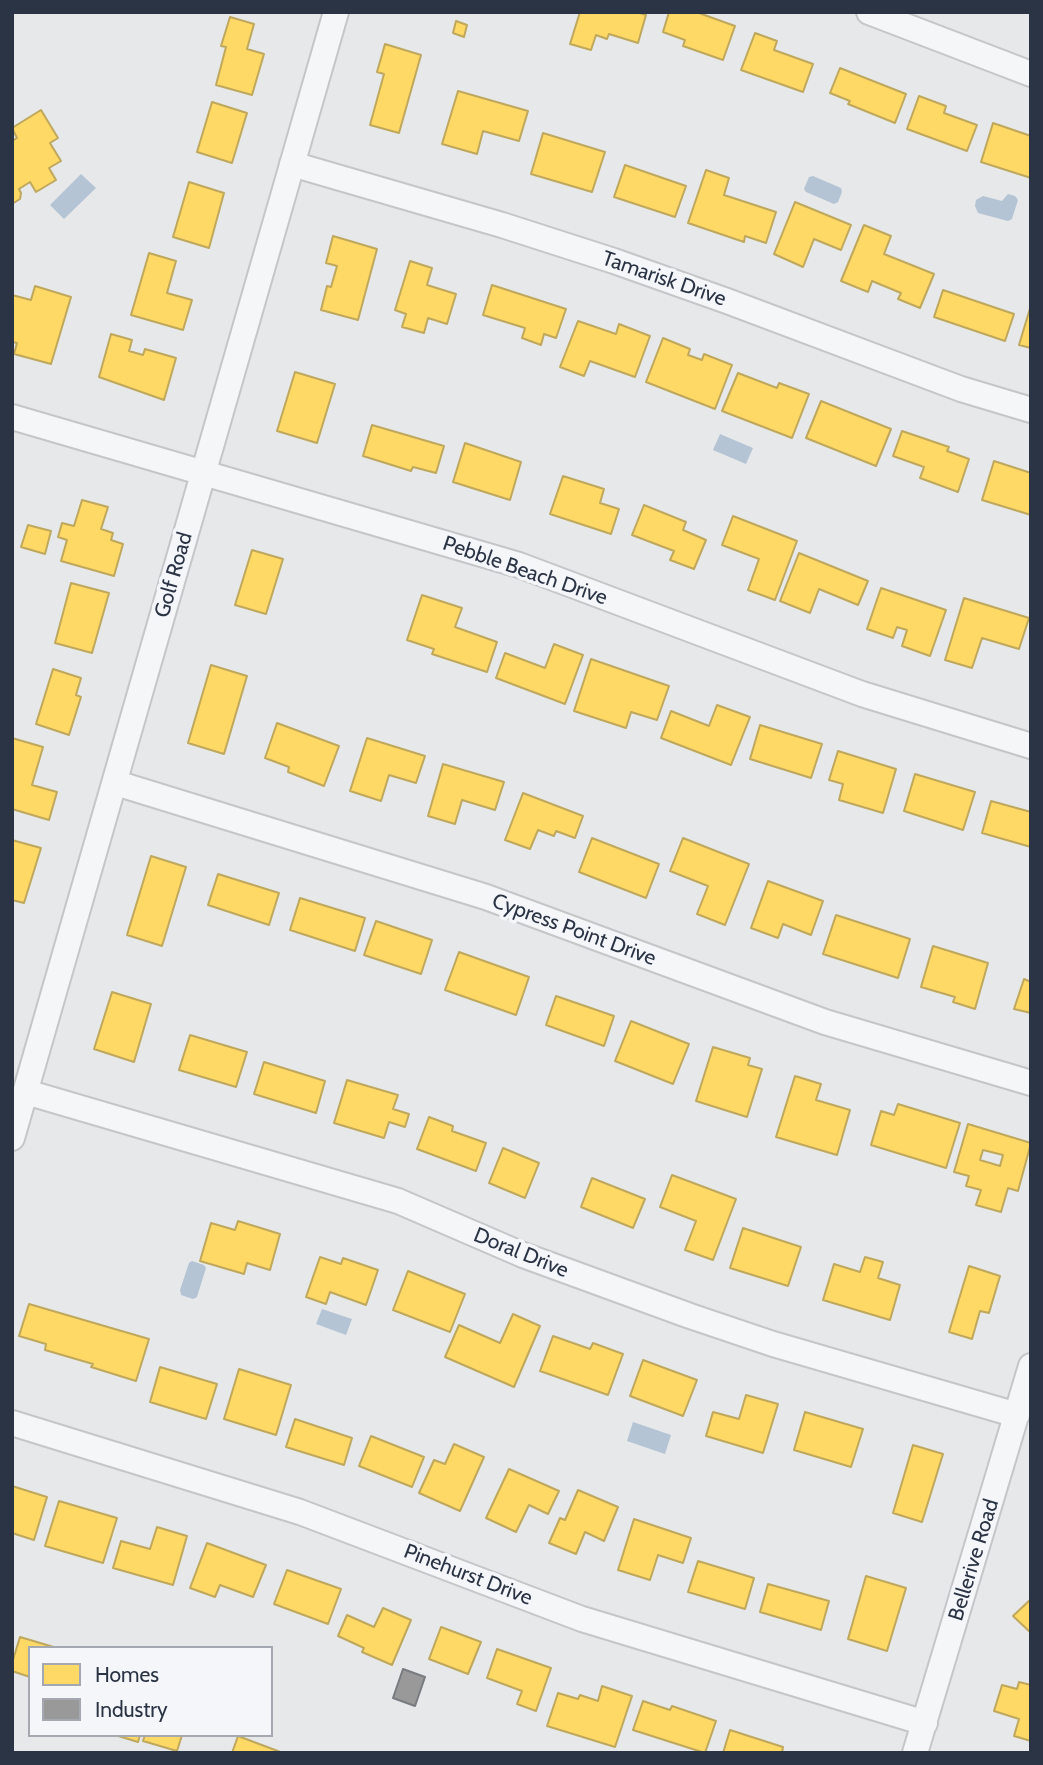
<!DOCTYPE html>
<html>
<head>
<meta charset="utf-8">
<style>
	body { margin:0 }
	#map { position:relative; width:1043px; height:1765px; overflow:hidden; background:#e6e8ea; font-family:Cabin,sans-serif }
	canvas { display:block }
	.frame { position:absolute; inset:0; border:14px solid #2b3445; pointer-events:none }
	.legend { position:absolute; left:28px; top:1646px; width:245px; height:91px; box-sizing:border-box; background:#f4f6f9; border:2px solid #a4a8b1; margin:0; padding:9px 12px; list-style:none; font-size:21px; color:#2b3445 }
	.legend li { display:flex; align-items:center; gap:14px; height:35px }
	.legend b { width:35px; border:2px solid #a4a8b1 }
</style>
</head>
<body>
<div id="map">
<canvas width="1043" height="1765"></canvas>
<div class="frame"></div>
<ul class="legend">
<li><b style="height:19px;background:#ffd966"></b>Homes</li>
<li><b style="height:19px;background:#999"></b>Industry</li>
</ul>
</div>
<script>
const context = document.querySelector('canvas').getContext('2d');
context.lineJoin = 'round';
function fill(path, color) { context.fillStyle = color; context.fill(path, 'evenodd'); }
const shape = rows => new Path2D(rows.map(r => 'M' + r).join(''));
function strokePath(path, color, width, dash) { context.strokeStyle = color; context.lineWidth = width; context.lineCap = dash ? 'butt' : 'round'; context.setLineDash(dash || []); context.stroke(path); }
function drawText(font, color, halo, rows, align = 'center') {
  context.font = font + ' Cabin,sans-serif'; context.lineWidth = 7; context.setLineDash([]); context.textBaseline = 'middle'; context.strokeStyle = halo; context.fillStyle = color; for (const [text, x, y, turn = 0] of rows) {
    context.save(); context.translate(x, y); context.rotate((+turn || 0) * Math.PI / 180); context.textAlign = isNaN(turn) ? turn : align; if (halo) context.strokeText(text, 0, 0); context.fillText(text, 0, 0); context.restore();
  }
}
fill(shape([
	[81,174,96,188,64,219,50,205],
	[813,176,841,188,842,192,838,202,834,204,806,192,804,189,809,177],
	[1008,194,1015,196,1018,200,1012,219,1008,221,978,213,975,206,976,200,983,196,1002,201],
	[720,434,753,448,746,464,713,450],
	[192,1261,204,1265,206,1268,197,1297,193,1299,181,1295,180,1290,189,1263],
	[322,1309,352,1319,346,1335,316,1324],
	[633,1422,671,1435,665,1454,627,1441]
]), '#b4c4d5');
const homes = shape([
	[580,12,637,12,646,15,638,43,609,34,607,39,596,35,591,50,570,44,580,12],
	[669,12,696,12,735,26,723,60,683,46,685,40,663,32,669,12],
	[230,17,254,24,247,49,264,54,252,95,216,85,226,47,221,46,230,17],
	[456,21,467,25,464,37,453,33,456,21],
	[755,33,777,41,774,50,813,64,803,92,741,70,755,33],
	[385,44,421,55,399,133,370,125,384,74,377,72,385,44],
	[840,68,906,94,895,123,848,104,850,101,830,93,840,68],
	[458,91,528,111,519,141,483,131,477,154,442,144,458,91],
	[919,96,946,106,944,113,977,125,967,151,907,129,919,96],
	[212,102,247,113,232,163,197,152,212,102],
	[41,110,58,138,50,143,61,161,49,168,56,180,36,192,30,182,19,189,21,193,20,199,12,204,12,141,17,138,12,128,41,110],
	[993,123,1031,136,1031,178,981,162,993,123],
	[543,133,605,152,592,192,531,174,543,133],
	[625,165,686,186,675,217,614,197,625,165],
	[706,170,729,178,724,195,776,212,766,243,745,236,744,242,688,223,706,170],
	[189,182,224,193,209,248,173,237,189,182],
	[795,202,851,225,841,250,814,239,803,267,774,254,795,202],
	[864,225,891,236,884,254,934,274,920,308,898,299,901,293,872,281,868,292,841,281,864,225],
	[333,236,377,249,358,320,321,310,327,286,331,287,337,266,326,263,333,236],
	[149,253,176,261,167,293,192,300,183,330,131,315,149,253],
	[410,261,432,268,427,285,456,294,447,324,428,318,424,333,402,327,406,314,395,310,410,261],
	[492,285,566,309,556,338,544,334,541,345,522,338,525,328,483,315,492,285],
	[35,286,71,297,51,364,14,354,17,343,12,342,12,295,31,300,35,286],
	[943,290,1014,314,1005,341,934,317,943,290],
	[1031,305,1031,348,1019,345,1031,305],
	[578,321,616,334,619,324,650,336,635,377,590,361,584,376,560,367,578,321],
	[111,334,132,340,129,351,143,355,145,349,176,358,164,400,99,377,111,334],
	[663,338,690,349,688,355,702,360,704,354,732,365,715,409,646,382,663,338],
	[295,372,335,384,317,443,277,431,295,372],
	[738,373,777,388,779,383,809,394,792,438,722,411,738,373],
	[821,401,891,429,876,466,806,438,821,401],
	[372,425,444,446,436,473,413,467,411,471,363,456,372,425],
	[902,431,949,447,947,451,969,459,958,492,920,478,924,467,893,456,902,431],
	[465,443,521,462,510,500,453,482,465,443],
	[994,461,1031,473,1031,515,982,500,994,461],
	[563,476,604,489,600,503,619,509,611,534,550,514,563,476],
	[82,500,108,507,101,529,113,533,111,540,123,544,114,576,61,561,67,540,58,537,62,523,74,526,82,500],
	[644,505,686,522,683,530,706,540,694,569,670,560,674,551,632,535,644,505],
	[733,516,797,541,775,600,748,590,759,559,722,545,733,516],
	[28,525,51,531,45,554,21,547,28,525],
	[252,550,283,559,266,614,235,605,252,550],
	[799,553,868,581,858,605,819,589,810,613,780,601,799,553],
	[71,583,109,593,92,653,55,643,71,583],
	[881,588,946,610,930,656,902,646,907,630,897,627,893,638,867,629,881,588],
	[422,595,462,608,455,627,497,642,487,672,432,654,434,649,407,640,422,595],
	[964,598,1029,618,1019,649,982,638,972,668,945,660,964,598],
	[554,644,583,655,565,704,496,678,505,653,545,668,554,644],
	[591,659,669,686,657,720,631,712,626,728,574,711,591,659],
	[211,665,247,676,224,754,188,743,211,665],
	[53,669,81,678,76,695,81,697,69,735,36,724,53,669],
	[717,705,750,717,731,765,661,738,671,711,709,726,717,705],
	[277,723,339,746,324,786,288,772,289,767,265,758,277,723],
	[760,725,822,744,811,778,750,759,760,725],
	[12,738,43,747,32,785,57,792,49,820,12,809,12,738],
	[367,738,425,756,416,783,389,775,381,801,350,791,367,738],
	[838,751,896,769,883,813,839,800,843,784,829,780,838,751],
	[443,764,504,782,495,810,462,800,455,824,428,816,443,764],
	[915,774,975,792,963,830,904,811,915,774],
	[523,793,583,816,575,838,556,831,554,836,538,830,530,849,505,840,523,793],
	[991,801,1031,812,1031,847,982,833,991,801],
	[592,838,659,864,646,898,579,872,592,838],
	[683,838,749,864,725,925,697,914,708,886,670,871,683,838],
	[12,840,41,848,24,903,12,900,12,840],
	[151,856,186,867,162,946,127,935,151,856],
	[218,874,279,893,269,925,208,905,218,874],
	[768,881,823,901,811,935,783,924,778,938,751,928,768,881],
	[300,898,365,918,355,951,290,930,300,898],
	[836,915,910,939,898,978,823,954,836,915],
	[376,921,432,940,421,974,364,955,376,921],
	[933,946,988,963,975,1009,953,1002,955,997,921,987,933,946],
	[459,952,529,977,516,1015,445,990,459,952],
	[1024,979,1031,982,1031,1013,1014,1009,1024,979],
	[112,992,151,1004,134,1062,94,1049,112,992],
	[556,996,614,1016,604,1046,546,1025,556,996],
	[631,1021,689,1044,673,1084,615,1061,631,1021],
	[190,1035,247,1052,236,1087,179,1070,190,1035],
	[713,1047,750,1058,748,1065,762,1069,747,1117,696,1101,713,1047],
	[264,1062,325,1081,316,1113,254,1094,264,1062],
	[795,1076,821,1084,816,1100,850,1110,837,1155,776,1137,795,1076],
	[347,1080,398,1095,393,1109,409,1114,405,1127,389,1122,384,1138,334,1123,347,1080],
	[898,1104,960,1123,946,1168,871,1145,881,1111,894,1115,898,1104],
	[429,1117,453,1126,452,1131,486,1143,476,1171,417,1149,429,1117],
	[968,1124,1031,1143,1018,1191,1008,1188,1001,1212,976,1205,981,1190,966,1186,969,1176,954,1172,968,1124],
	[983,1150,1003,1155,1000,1166,980,1160,983,1150],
	[503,1148,539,1163,525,1198,489,1183,503,1148],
	[672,1175,736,1199,713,1260,685,1250,696,1221,660,1207,672,1175],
	[592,1178,645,1199,633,1228,581,1207,592,1178],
	[238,1221,280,1234,270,1270,247,1263,244,1274,200,1261,211,1223,235,1230,238,1221],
	[743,1228,801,1247,788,1286,730,1268,743,1228],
	[320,1257,341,1264,343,1258,378,1270,366,1305,330,1292,326,1304,306,1297,320,1257],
	[865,1257,883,1262,878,1278,900,1285,890,1320,823,1300,834,1264,860,1272,865,1257],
	[969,1266,1000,1276,989,1313,980,1311,972,1339,949,1332,969,1266],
	[408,1271,465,1294,450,1332,393,1310,408,1271],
	[29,1304,149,1339,136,1381,91,1367,93,1364,45,1350,46,1344,19,1336,29,1304],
	[513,1314,540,1326,514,1387,445,1357,459,1325,500,1343,513,1314],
	[553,1336,590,1349,593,1343,623,1354,608,1395,540,1371,553,1336],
	[643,1360,697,1380,683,1416,630,1396,643,1360],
	[160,1367,217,1384,206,1419,150,1402,160,1367],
	[239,1369,291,1385,276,1435,224,1419,239,1369],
	[746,1395,778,1404,763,1453,706,1436,713,1412,739,1419,746,1395],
	[805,1412,863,1429,851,1467,794,1450,805,1412],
	[295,1419,352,1438,344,1465,286,1447,295,1419],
	[371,1436,424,1457,412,1487,359,1466,371,1436],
	[454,1444,484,1457,460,1511,419,1493,434,1460,445,1464,454,1444],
	[913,1445,943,1454,922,1522,893,1513,913,1445],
	[509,1469,559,1491,548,1514,529,1505,516,1532,486,1518,509,1469],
	[12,1486,47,1497,34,1540,12,1533,12,1486],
	[578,1490,618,1507,604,1541,585,1532,576,1554,549,1543,560,1518,565,1520,578,1490],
	[59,1501,117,1518,103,1563,45,1546,59,1501],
	[634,1519,691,1538,683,1563,658,1555,650,1580,618,1570,634,1519],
	[157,1527,187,1536,173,1585,113,1568,121,1541,150,1549,157,1527],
	[207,1543,266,1565,253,1597,220,1585,215,1597,190,1588,207,1543],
	[698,1561,754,1578,745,1609,688,1592,698,1561],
	[287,1570,341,1589,328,1624,274,1604,287,1570],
	[866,1576,906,1588,887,1651,848,1639,866,1576],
	[768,1584,829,1601,821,1630,760,1612,768,1584],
	[1031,1599,1031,1633,1013,1616,1031,1599],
	[383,1608,411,1620,392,1665,362,1652,364,1648,338,1636,347,1615,374,1627,383,1608],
	[441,1627,481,1642,468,1674,429,1659,441,1627],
	[20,1637,57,1648,30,1648,30,1677,12,1671,12,1663,20,1637],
	[497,1649,551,1668,536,1711,517,1704,522,1691,487,1678,497,1649],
	[1019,1682,1031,1685,1031,1741,1014,1736,1019,1719,994,1711,1002,1685,1017,1689,1019,1682],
	[602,1686,632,1696,615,1747,547,1726,558,1693,578,1699,580,1695,598,1701,602,1686],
	[643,1701,670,1710,672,1706,716,1721,705,1753,633,1730,643,1701],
	[730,1730,783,1747,782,1753,723,1753,730,1730],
	[115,1735,140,1735,138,1742,115,1735],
	[145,1735,182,1735,177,1751,143,1741,145,1735],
	[238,1736,283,1753,232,1753,238,1736]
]);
fill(homes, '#ffd966');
strokePath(homes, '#bfa85c', 2);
const industry = shape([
	[403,1669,425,1677,415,1706,393,1698,403,1669]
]);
fill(industry, '#999');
strokePath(industry, '#787b80', 2);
const street = shape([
	[869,12,1031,74],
	[292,164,502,225,614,261,727,301,961,389,1031,410],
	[12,417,519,565,862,694,1031,746],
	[116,783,486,897,825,1022,1031,1083],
	[26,1092,398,1201,523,1255,690,1316,773,1344,1017,1415],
	[12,1138,336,12],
	[12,1423,300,1512,582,1619,925,1723],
	[915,1753,1031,1366]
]);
strokePath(street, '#c4c6c8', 28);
strokePath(street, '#f5f6f7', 24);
drawText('21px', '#2b3445', '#f4f6f9', [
	["Tamarisk Drive",664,279,19],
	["Pebble Beach Drive",525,571,19],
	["Golf Road",174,575,-74],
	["Cypress Point Drive",574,930,20],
	["Doral Drive",521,1253,22],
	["Bellerive Road",974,1560,-73],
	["Pinehurst Drive",468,1575,21]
]);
</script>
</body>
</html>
